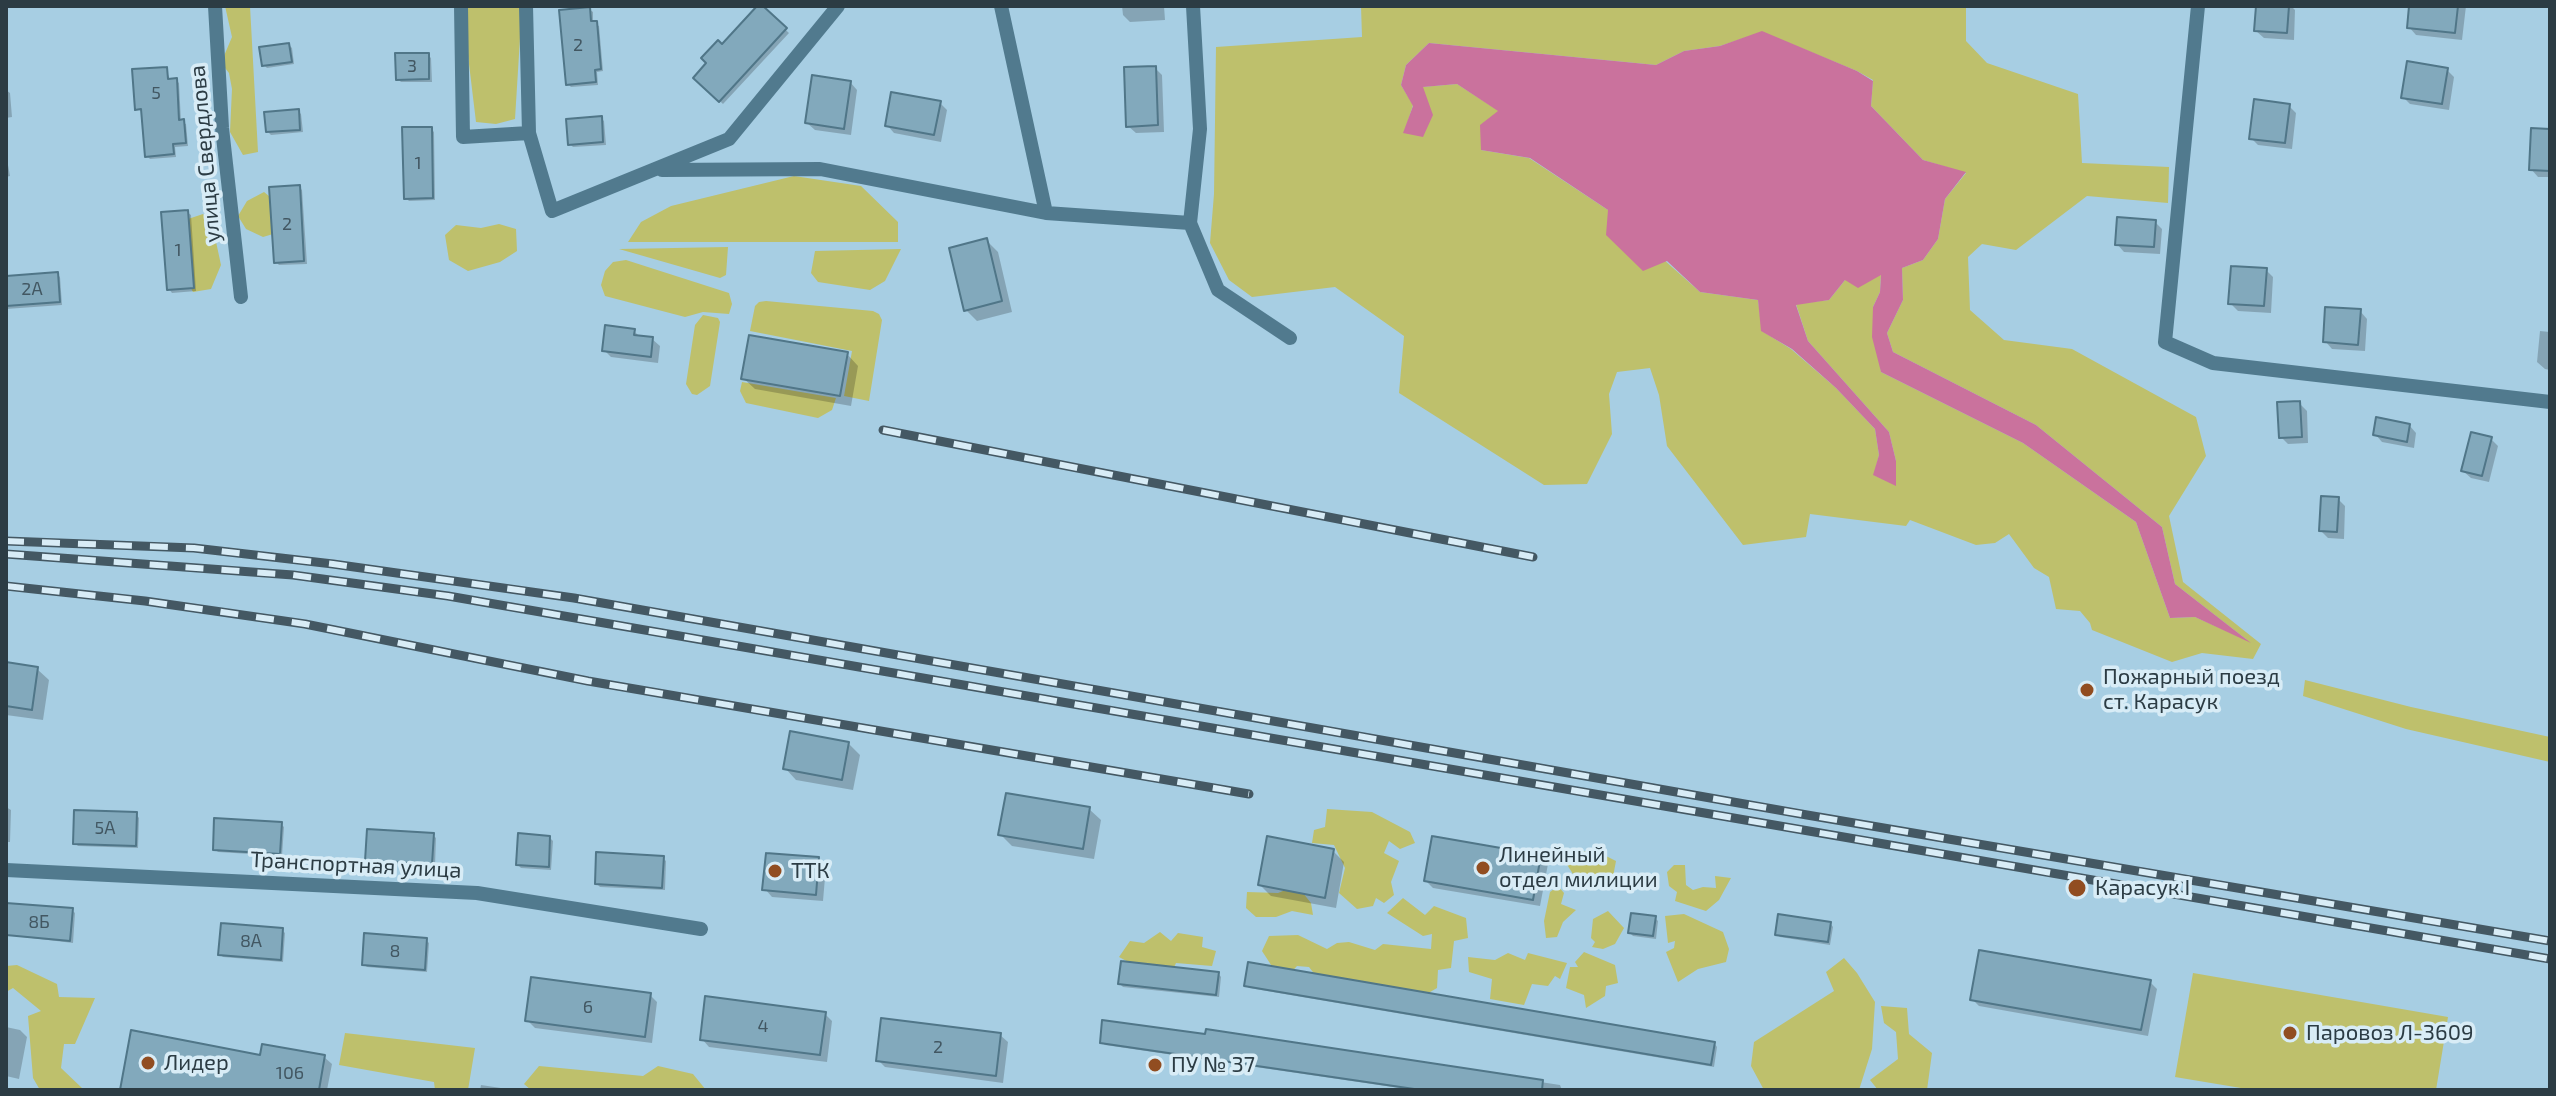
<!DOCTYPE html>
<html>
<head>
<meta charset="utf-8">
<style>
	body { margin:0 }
	#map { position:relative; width:2556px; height:1096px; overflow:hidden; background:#a7cee3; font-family:"Exo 2",sans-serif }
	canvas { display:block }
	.frame { position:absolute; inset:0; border:8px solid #2c3c44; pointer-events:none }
</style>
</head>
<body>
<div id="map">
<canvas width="2556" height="1096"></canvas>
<div class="frame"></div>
</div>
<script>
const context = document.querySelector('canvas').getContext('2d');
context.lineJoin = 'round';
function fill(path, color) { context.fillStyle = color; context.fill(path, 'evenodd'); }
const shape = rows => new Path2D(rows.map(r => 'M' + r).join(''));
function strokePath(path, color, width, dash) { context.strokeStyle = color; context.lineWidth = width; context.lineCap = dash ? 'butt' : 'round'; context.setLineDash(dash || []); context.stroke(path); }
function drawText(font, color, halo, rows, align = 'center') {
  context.font = font + ' "Exo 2",sans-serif'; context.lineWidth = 7; context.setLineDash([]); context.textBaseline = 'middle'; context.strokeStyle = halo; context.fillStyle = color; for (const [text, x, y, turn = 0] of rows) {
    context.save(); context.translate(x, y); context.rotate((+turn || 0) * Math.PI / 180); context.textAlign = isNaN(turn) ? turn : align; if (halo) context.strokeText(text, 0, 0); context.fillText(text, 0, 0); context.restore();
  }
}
fill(shape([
	[225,6,250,6,258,152,243,155,230,132,232,89,229,73,221,63,232,37],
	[462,6,522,6,515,119,496,124,476,122],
	[1361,6,1966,6,1966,41,1987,63,2078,94,2082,163,2169,167,2168,203,2087,196,2016,250,1982,244,1968,257,1970,310,2004,340,2072,349,2196,417,2206,456,2169,516,2183,582,2261,644,2253,659,2202,653,2172,662,2092,630,2090,623,2080,611,2056,609,2049,577,2034,568,2009,534,1995,543,1976,545,1910,520,1906,526,1810,514,1806,537,1743,545,1667,446,1659,395,1650,368,1617,372,1609,394,1612,434,1587,484,1544,485,1399,393,1404,336,1335,287,1252,297,1229,280,1210,243,1214,194,1216,47,1362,37],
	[1762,32,1857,71,1873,80,1871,106,1923,160,1966,173,1945,199,1938,239,1923,260,1902,268,1903,300,1887,333,1893,352,2036,425,2162,527,2175,584,2247,640,2195,617,2170,618,2136,522,2023,443,1881,372,1873,307,1880,292,1881,274,1845,280,1829,300,1796,304,1808,341,1889,432,1896,461,1896,485,1874,475,1879,455,1875,429,1836,388,1791,349,1762,331,1758,300,1700,292,1608,210,1529,158,1481,150,1499,111,1457,84,1422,87,1404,133,1413,105,1401,85,1406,65,1429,43,1656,65,1684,51,1720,46],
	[794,176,861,186,898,222,898,242,628,242,641,222,671,206],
	[264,192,285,209,283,231,263,237,246,229,238,216,247,201],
	[203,214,212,223,221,265,211,289,193,292,186,279,182,221],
	[499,224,516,229,517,251,500,262,468,271,449,260,445,235,456,225,481,228],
	[728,247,726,275,720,278,619,249],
	[901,249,885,281,870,290,818,282,811,273,815,251],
	[626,260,729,293,732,304,729,314,703,312,685,317,605,296,601,285,605,271,613,262],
	[766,301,873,311,879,314,882,320,869,401,844,396,852,351,750,331,755,306,759,302],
	[703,315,718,318,720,322,710,386,697,395,692,394,686,384,695,325],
	[742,382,836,398,832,410,818,418,746,403,740,391],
	[2305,680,2411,707,2550,737,2550,762,2406,729,2303,696],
	[1327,809,1372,812,1410,832,1415,843,1400,849,1389,841,1384,853,1399,861,1391,882,1394,895,1384,903,1376,898,1373,906,1357,909,1339,893,1345,868,1334,845,1312,843,1314,830,1325,827],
	[1596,851,1616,861,1612,882,1596,886,1578,882,1566,863,1576,852],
	[1674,865,1685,865,1686,885,1693,890,1703,887,1716,888,1715,876,1731,878,1719,900,1706,911,1675,901,1677,892,1669,886,1667,872],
	[1558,886,1564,893,1561,904,1576,910,1563,922,1557,937,1546,938,1544,921,1550,892],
	[1290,888,1299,888,1311,903,1313,915,1292,911,1276,917,1256,917,1246,908,1247,892,1278,893],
	[1403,898,1425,915,1434,906,1466,918,1468,938,1454,941,1451,968,1438,970,1437,988,1418,999,1319,980,1309,967,1297,966,1287,977,1275,971,1262,951,1269,936,1298,935,1327,949,1337,943,1349,942,1375,950,1383,944,1431,949,1432,934,1423,936,1387,913],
	[1608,911,1624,928,1615,944,1603,949,1592,947,1595,942,1591,938,1593,919],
	[1684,914,1723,932,1729,949,1726,962,1698,969,1678,982,1666,952,1674,948,1675,941,1668,943,1665,916],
	[1160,932,1171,941,1178,933,1203,937,1202,947,1216,951,1212,966,1176,963,1173,970,1132,964,1119,957,1130,941,1144,943],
	[1584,952,1615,965,1618,983,1606,986,1605,996,1586,1008,1584,995,1566,988,1570,967,1578,967,1575,962],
	[1508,953,1525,960,1528,953,1567,963,1560,979,1555,976,1548,986,1532,984,1524,1005,1490,999,1492,979,1469,972,1468,957,1495,960],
	[1844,958,1857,973,1875,1002,1872,1049,1859,1090,1764,1090,1751,1066,1754,1042,1834,991,1826,972],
	[17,965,57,984,59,997,95,998,75,1044,64,1044,61,1068,82,1088,80,1090,40,1090,33,1078,28,1016,41,1011,13,988,6,992,6,966],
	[2193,973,2448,1017,2436,1090,2253,1090,2175,1077],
	[1881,1006,1907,1008,1909,1034,1932,1053,1927,1090,1878,1090,1870,1080,1898,1059,1896,1032,1884,1023],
	[345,1033,475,1048,468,1090,435,1090,434,1082,339,1065],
	[539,1066,643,1076,658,1066,693,1074,706,1090,531,1090,524,1084]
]), '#bec06c');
fill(shape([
	[1762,31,1857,71,1873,81,1871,106,1923,160,1966,172,1945,199,1938,239,1923,260,1902,268,1903,300,1887,333,1893,352,2036,425,2162,527,2175,584,2251,643,2195,617,2170,618,2136,522,2023,443,1881,372,1872,337,1873,307,1880,292,1881,275,1858,288,1845,280,1829,300,1796,305,1808,341,1889,432,1896,461,1896,486,1873,475,1879,455,1875,429,1836,388,1792,349,1761,331,1758,300,1700,292,1667,261,1643,271,1606,235,1608,210,1530,158,1481,150,1480,125,1498,111,1457,84,1423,87,1433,115,1423,137,1403,133,1413,106,1401,85,1406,65,1429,43,1656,65,1684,51,1720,46]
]), '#ca729d');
fill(shape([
	[760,6,789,33,723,104,696,78],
	[1122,6,1164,6,1165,20,1130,22,1123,15],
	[2258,6,2291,6,2295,10,2294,40,2264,38,2256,31],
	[2411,6,2466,6,2462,40,2416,35,2409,27],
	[589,9,593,12,593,23,599,26,603,71,597,72,598,85,571,87,568,84],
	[289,45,292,48,294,64,267,68,264,65],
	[428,55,431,58,432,82,401,82,398,79],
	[1155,68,1162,75,1164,132,1136,133,1128,126],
	[166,69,170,80,176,80,179,83,181,122,186,124,188,146,175,147,176,157,150,159,147,156,143,112,137,109],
	[2447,70,2454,77,2449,110,2410,104,2403,97],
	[850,82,857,90,851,135,815,130,807,123],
	[6,90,10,93,12,117,6,118],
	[940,103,947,110,941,142,894,133,887,125],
	[2289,106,2296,113,2292,149,2258,145,2251,138],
	[298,111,301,114,303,132,271,135,267,131],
	[601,118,604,121,606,145,573,147,570,144],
	[431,129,434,132,435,200,409,201,406,198],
	[2550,131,2550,177,2538,177,2531,169],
	[6,154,10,176,6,177],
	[299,187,302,190,307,264,279,265,276,262],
	[187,212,191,215,196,291,172,293,169,289],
	[2155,222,2162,229,2160,254,2124,252,2117,244],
	[986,240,998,252,1012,312,977,321,966,310],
	[2266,270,2273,277,2271,313,2238,311,2230,303],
	[57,274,60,277,62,305,6,309,6,278],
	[2360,311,2367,319,2365,351,2332,349,2325,341],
	[634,331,641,338,652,339,660,346,658,363,611,357,604,350],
	[2540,331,2550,332,2550,370,2545,369,2537,362],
	[847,354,858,366,851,406,755,389,743,378],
	[2299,403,2307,411,2308,443,2288,444,2281,437],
	[2409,425,2416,433,2414,448,2382,442,2375,434],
	[2491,439,2498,446,2489,482,2471,478,2463,471],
	[2338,499,2345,506,2344,539,2328,538,2321,531],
	[6,664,37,669,49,680,43,720,6,715],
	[848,743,860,755,853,790,796,780,785,768],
	[6,807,11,810,10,842,6,842],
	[1089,809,1101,820,1094,859,1012,846,1001,835],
	[136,814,139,818,138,848,78,846,75,843],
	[281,824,284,827,282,856,218,852,215,849],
	[433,835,436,838,435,866,370,863,367,860],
	[550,838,553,841,551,870,521,868,518,865],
	[1333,851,1344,862,1336,908,1271,896,1260,885],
	[1540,856,1548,864,1540,906,1433,888,1426,881],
	[663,858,666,861,665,890,600,887,597,884],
	[818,859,826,866,823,901,772,897,765,889],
	[72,910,75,913,73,943,6,935,6,921],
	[1655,918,1658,921,1656,939,1633,936,1630,933],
	[1830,923,1833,927,1830,945,1780,937,1777,934],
	[282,930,285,933,283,962,223,957,220,954],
	[426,940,429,943,427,972,367,967,364,964],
	[1218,973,1221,977,1219,997,1123,987,1120,984],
	[2150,982,2157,989,2148,1036,1979,1006,1972,999],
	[1246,985,1714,1043,1717,1047,1714,1067,1249,988],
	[650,995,657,1002,652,1043,535,1028,527,1020],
	[825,1014,832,1021,827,1062,709,1047,702,1039],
	[6,1027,20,1030,27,1037,19,1079,6,1076],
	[1208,1031,1560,1085,1562,1090,1413,1090,1105,1045,1102,1042,1207,1036],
	[1000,1035,1008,1042,1003,1083,885,1067,878,1060],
	[324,1057,332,1064,327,1090,124,1090,262,1058],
	[481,1085,514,1090,480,1090]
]), '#0003');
const building = shape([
	[757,6,763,6,787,28,719,102,693,78,706,63,701,58,718,40,722,44,757,6],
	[2256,6,2289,6,2287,33,2254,31,2256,6],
	[2409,6,2458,6,2455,33,2407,28,2409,6],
	[590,7,591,21,597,21,601,69,595,70,596,82,566,85,559,10,590,7],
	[289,43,292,62,262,66,259,47,289,43],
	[395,53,429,53,429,79,396,80,395,53],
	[2407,61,2448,68,2442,104,2401,98,2407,61],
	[1156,66,1158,125,1126,127,1124,67,1156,66],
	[167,67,168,79,177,78,179,120,184,119,186,143,173,144,174,154,145,157,141,109,135,110,132,69,167,67],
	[812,75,851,81,844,129,805,123,812,75],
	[891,92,941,101,934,135,885,126,891,92],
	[2254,99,2290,104,2285,143,2249,139,2254,99],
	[299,109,300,130,266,132,264,112,299,109],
	[602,116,603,142,568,145,566,119,602,116],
	[402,127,432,127,433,198,404,199,402,127],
	[2531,128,2550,129,2550,171,2529,170,2531,128],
	[300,185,304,261,274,263,269,187,300,185],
	[188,210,194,288,167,290,161,212,188,210],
	[2117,217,2156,220,2154,247,2115,245,2117,217],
	[987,238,1002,301,964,311,949,248,987,238],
	[2231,266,2267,268,2264,306,2228,304,2231,266],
	[58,272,60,302,6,306,6,276,58,272],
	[2325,307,2361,309,2358,345,2323,342,2325,307],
	[605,325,635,329,634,335,653,337,651,357,602,351,605,325],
	[749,335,848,352,840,396,741,379,749,335],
	[2300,401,2302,437,2279,438,2277,402,2300,401],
	[2376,417,2410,424,2407,442,2373,435,2376,417],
	[2471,432,2492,437,2482,476,2461,471,2471,432],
	[2321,496,2339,497,2337,532,2319,531,2321,496],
	[6,662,38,667,32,710,6,706,6,662],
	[790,731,849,742,842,780,783,769,790,731],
	[1006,793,1090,807,1083,849,998,835,1006,793],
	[74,810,137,812,136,846,73,844,74,810],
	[214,818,282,822,280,854,213,850,214,818],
	[367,829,434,833,432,864,365,861,367,829],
	[518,833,550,836,549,867,516,865,518,833],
	[1267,836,1334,849,1325,898,1258,885,1267,836],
	[1432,836,1541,855,1533,900,1424,881,1432,836],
	[596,852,664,856,662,888,595,884,596,852],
	[766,853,819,857,816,895,762,890,766,853],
	[6,903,73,908,70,941,6,935,6,903],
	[1631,913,1656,916,1653,936,1628,933,1631,913],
	[1778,914,1831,922,1828,942,1775,935,1778,914],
	[221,923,283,928,281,960,218,955,221,923],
	[364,933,427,938,425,970,362,965,364,933],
	[1979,950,2151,980,2141,1030,1970,1000,1979,950],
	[1121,961,1219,972,1216,995,1118,984,1121,961],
	[1248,962,1715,1042,1711,1065,1244,986,1248,962],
	[531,977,651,993,645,1037,525,1021,531,977],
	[705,996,826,1012,820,1055,700,1040,705,996],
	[881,1018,1001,1033,996,1076,876,1061,881,1018],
	[1102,1020,1205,1034,1206,1029,1543,1080,1542,1090,1421,1090,1100,1043,1102,1020],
	[131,1030,260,1055,262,1044,325,1055,319,1090,120,1090,131,1030]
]);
fill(building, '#82a9bc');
strokePath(building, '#507688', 2);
strokePath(shape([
	[215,6,222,128,241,297],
	[461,6,463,137,529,133],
	[526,6,529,133,552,211,729,139,838,6],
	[1001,6,1046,213],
	[1193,6,1200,129,1190,223,1218,290,1290,338],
	[2198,6,2165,342,2213,363,2550,402],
	[662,170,820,169,1046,213,1190,223],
	[6,870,477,893,701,929]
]), '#517a8e', 14);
const rail = shape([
	[883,430,1533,557],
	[6,541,194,548,333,564,574,598,1807,815,2550,941],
	[6,554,293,575,448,596,2550,959],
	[6,586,145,601,305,624,588,681,1249,794]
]);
strokePath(rail, '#445863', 9);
strokePath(rail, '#d8ecf6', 6, [18]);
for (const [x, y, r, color] of [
	[2087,690,8,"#914d21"],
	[1483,868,8,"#914d21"],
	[775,871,8,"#914d21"],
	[2077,888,10,"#914d21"],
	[2290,1033,8,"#914d21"],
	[148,1063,8,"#914d21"],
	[1155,1065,8,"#914d21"]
]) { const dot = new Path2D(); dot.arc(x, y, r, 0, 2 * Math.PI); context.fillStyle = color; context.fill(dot); strokePath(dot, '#d8ecf6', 3); }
drawText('18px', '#425762', null, [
	["2",578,45],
	["3",412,66],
	["5",156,93],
	["1",418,163],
	["2",287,224],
	["1",178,250],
	["2А",32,289],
	["5А",105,828],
	["8Б",39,922],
	["8А",251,941],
	["8",395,951],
	["6",588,1007],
	["4",763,1026],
	["2",938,1047],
	["106",290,1073]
]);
drawText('22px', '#2c3c44', '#d8ecf6', [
	["улица Свердлова",205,154,-95],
	["Транспортная улица",356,865,3]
]);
drawText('22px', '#2c3c44', '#d8ecf6', [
	["Пожарный поезд",2103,677],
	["ст. Карасук",2103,702],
	["Линейный",1499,855],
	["отдел милиции",1499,880],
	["ТТК",791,871],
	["Карасук I",2095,888],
	["Паровоз Л-3609",2306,1033],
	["Лидер",164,1063],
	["ПУ № 37",1171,1065]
], 'left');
</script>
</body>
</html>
